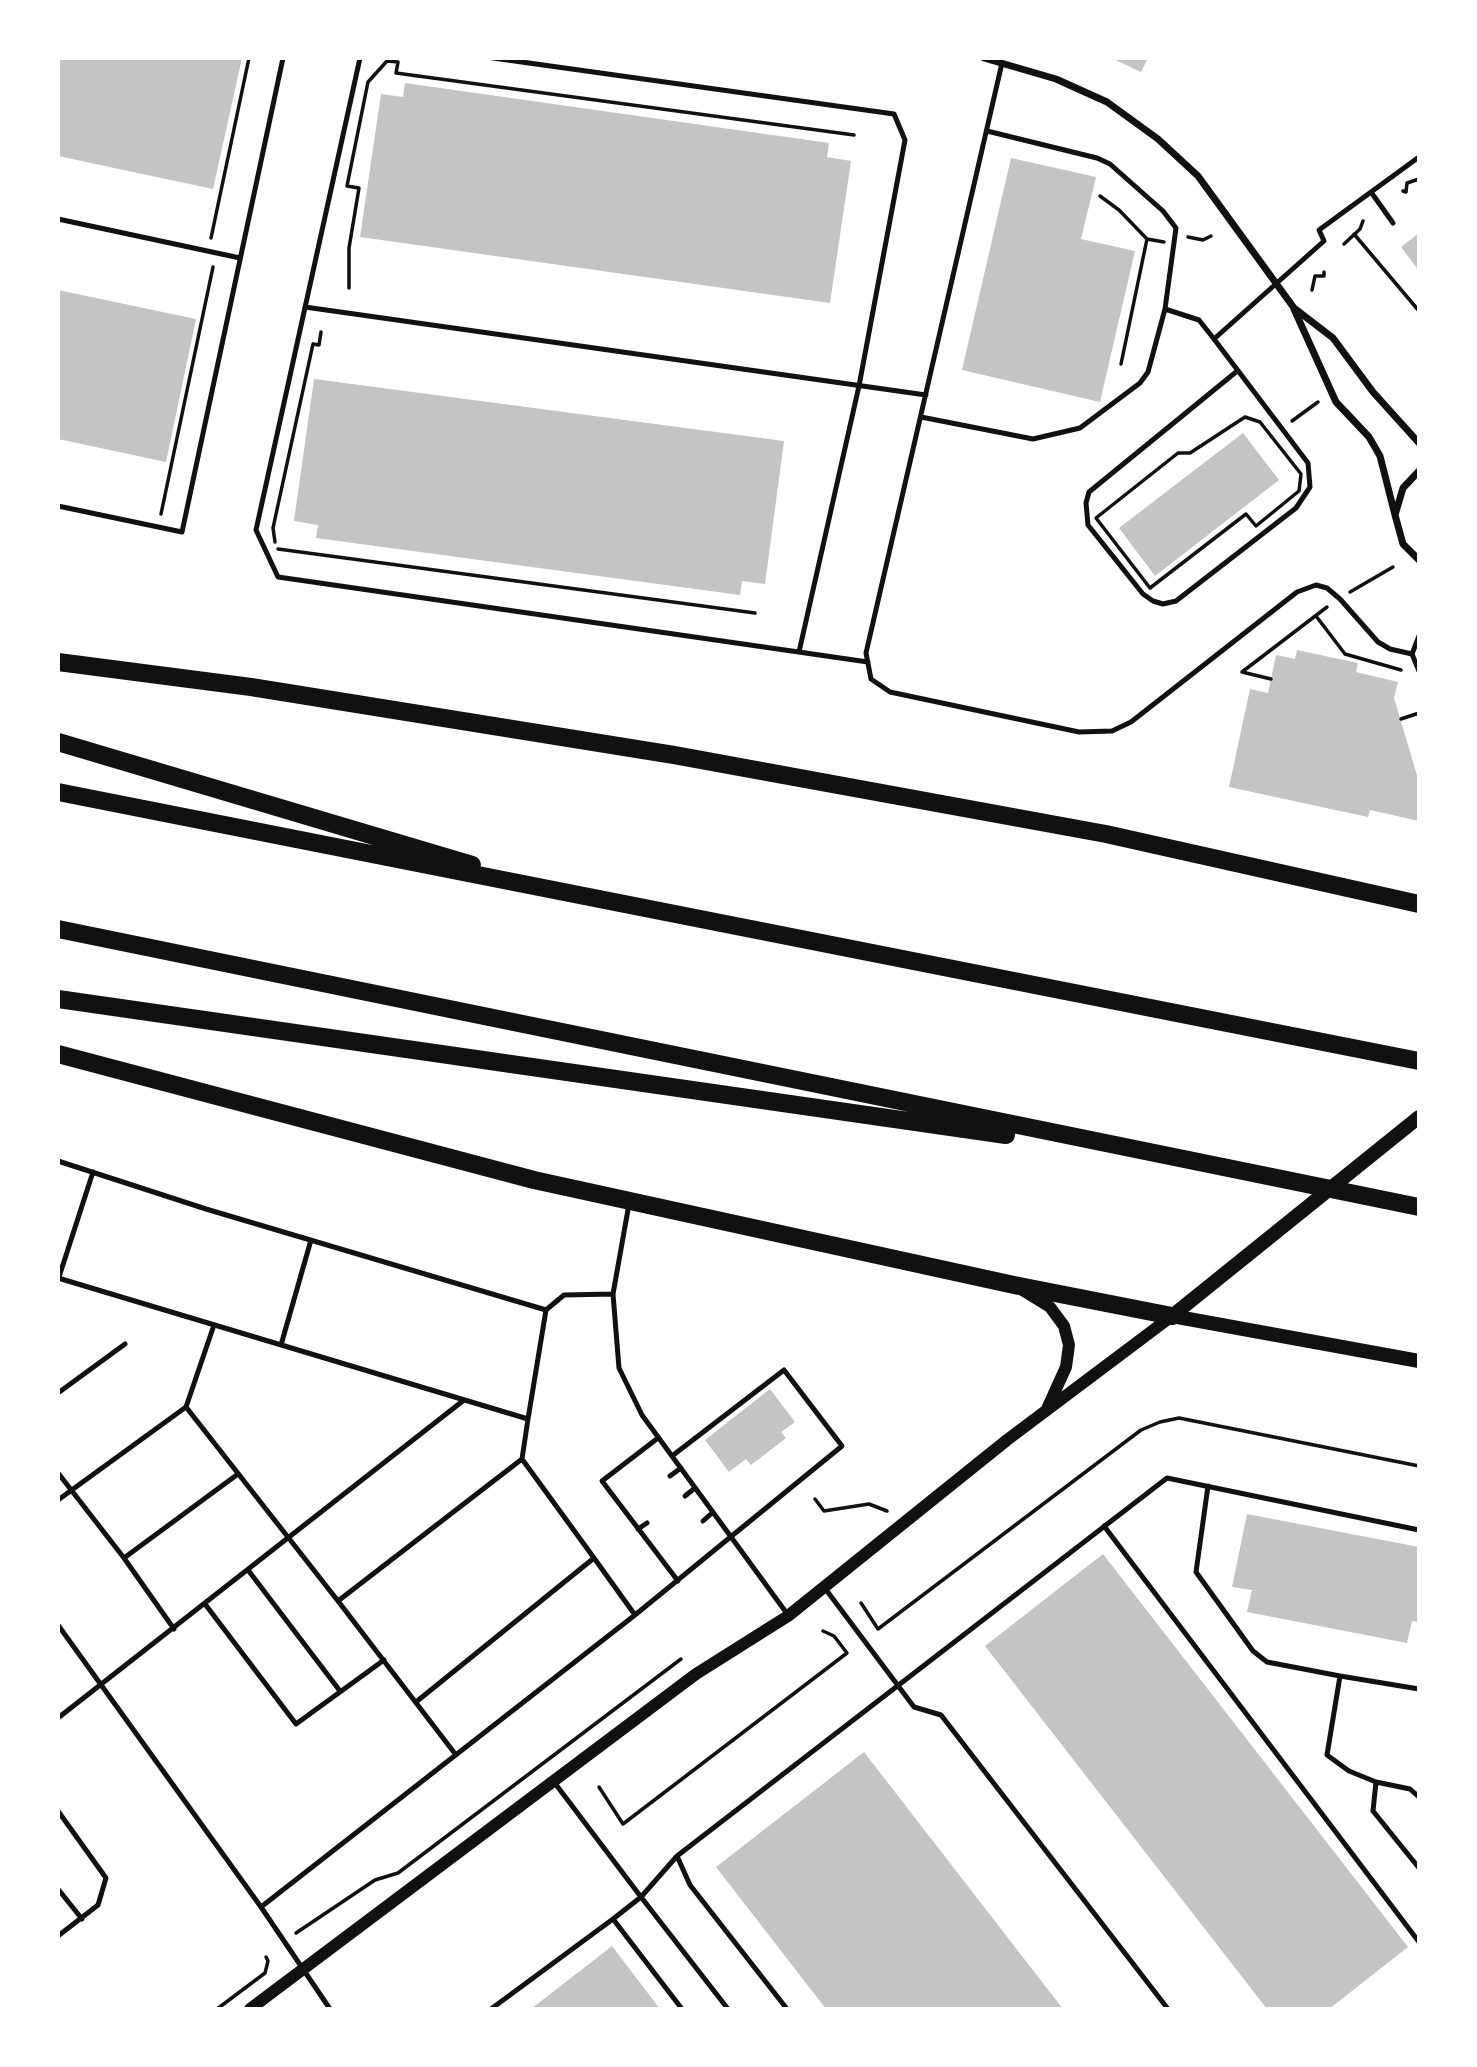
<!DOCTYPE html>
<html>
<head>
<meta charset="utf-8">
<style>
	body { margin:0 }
	#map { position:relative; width:1477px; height:2067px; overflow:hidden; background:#fff; font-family:Quicksand,sans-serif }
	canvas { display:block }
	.frame { position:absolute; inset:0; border:60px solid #fff; pointer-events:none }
</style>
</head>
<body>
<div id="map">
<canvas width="1477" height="2067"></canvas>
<div class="frame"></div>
</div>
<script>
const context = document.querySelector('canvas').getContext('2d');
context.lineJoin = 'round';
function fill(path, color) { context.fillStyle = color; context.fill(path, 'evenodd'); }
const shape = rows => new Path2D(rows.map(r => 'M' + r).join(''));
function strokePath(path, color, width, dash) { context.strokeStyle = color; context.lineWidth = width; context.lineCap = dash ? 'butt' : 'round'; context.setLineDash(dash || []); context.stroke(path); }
fill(shape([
	[58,58,242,58,213,189,58,156],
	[1111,58,1148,58,1141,72],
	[405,83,829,143,827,157,851,161,830,303,360,237,381,94,403,97],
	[1011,158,1096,177,1081,239,1135,251,1100,402,962,370],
	[1419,233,1419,271,1401,247],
	[58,290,196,319,166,462,58,439],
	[314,379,784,441,765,584,742,581,740,595,316,538,318,525,294,521],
	[1243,433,1279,480,1155,576,1119,528],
	[1297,650,1358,663,1356,672,1398,682,1394,698,1419,782,1419,821,1370,810,1368,817,1229,787,1250,689,1268,693,1276,655,1295,659],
	[770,1389,795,1422,781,1432,786,1438,751,1465,746,1459,729,1472,705,1440],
	[1247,1514,1419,1547,1419,1622,1412,1621,1407,1643,1247,1612,1252,1590,1232,1587],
	[1103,1554,1408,1947,1329,2009,1267,2009,985,1646],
	[864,1752,1063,2009,826,2009,716,1867],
	[612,1946,660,2009,531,2009]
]), '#c4c4c4');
strokePath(shape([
	[1403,191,1406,192,1407,183,1419,179],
	[1100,196,1119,210,1147,239],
	[1354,234,1419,311],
	[1188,237,1203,240,1211,236],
	[211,238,249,58],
	[1344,244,1360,229,1363,221],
	[349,288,349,248,359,188,347,186,368,82,387,61,398,62,396,73,854,135],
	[1312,290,1315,276,1324,276,1324,272],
	[1121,364,1147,239,1164,242],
	[1245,417,1260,422,1301,474,1299,491,1256,526,1246,514,1150,588,1096,518,1178,453,1190,453,1245,417],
	[1292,421,1318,402],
	[161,514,213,267],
	[275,542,273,528,313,344,319,345,321,332],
	[278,549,755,613],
	[1350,592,1393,567],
	[1316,616,1345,654,1401,670],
	[1271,679,1242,672,1327,607],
	[1401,719,1419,713],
	[815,1499,824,1511,869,1504,887,1511],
	[861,1603,878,1629,1141,1430,1160,1422,1179,1418,1419,1466],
	[599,1787,623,1824,847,1653,834,1636,823,1631],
	[296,1933,375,1880,398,1873,681,1659],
	[217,2009,265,1973,268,1961,266,1957]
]), '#111', 3.5);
strokePath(shape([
	[360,58,256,530,278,577,868,662],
	[493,58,894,114,905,140,859,386,799,652],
	[1002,63,866,653,871,679,890,692,1079,732,1112,731,1131,722,1297,592,1316,585,1327,588,1340,599,1378,642,1390,649,1412,654],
	[987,131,1097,158,1110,164,1163,211,1176,228,1165,309],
	[1371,192,1393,223],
	[58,219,240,258],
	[305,307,926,395],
	[1236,372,1089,492,1086,503,1088,525,1143,594,1153,601,1163,604,1176,601,1296,508,1310,487,1308,463,1214,339,1324,241,1319,230,1419,157],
	[921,417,1033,439,1080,428,1140,383,1148,372,1165,309,1199,320,1214,339],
	[58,506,182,532,283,58],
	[1419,636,1412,654,1419,671],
	[58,1161,206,1209,546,1310],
	[629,1204,613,1294,619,1368,642,1415,788,1615],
	[58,1278,528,1419,546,1310,564,1295,613,1294],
	[58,1280,93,1172],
	[214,1325,186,1407,338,1601],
	[281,1345,311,1240],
	[58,1393,125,1344],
	[658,1438,602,1481,678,1581],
	[522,1459,594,1558],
	[58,1473,124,1558],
	[670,1476,681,1468],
	[1208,1486,1196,1572,1253,1651,1267,1662,1340,1676],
	[685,1496,695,1488],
	[58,1500,186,1407],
	[703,1521,712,1513],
	[1104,1526,1419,1942],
	[638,1529,647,1523],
	[248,1570,340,1691],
	[824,1587,914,1707,941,1715,1168,2009],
	[205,1604,296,1724,384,1660],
	[58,1625,261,1907],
	[174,1629,124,1558,238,1474],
	[1419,1689,1340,1676,1327,1755,1349,1771,1376,1782,1410,1789,1419,1797],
	[416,1702,594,1558,635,1615],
	[58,1718,464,1400],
	[456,1755,338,1601,522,1459,528,1419],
	[554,1782,641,1897,613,1919],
	[1376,1782,1373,1811,1419,1868],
	[58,1811,106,1878,98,1905,58,1936],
	[677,1856,690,1885,787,2009],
	[58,1889,82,1919],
	[330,2009,261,1907,635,1615,842,1446,784,1370,672,1456],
	[491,2009,613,1919,682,2009],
	[728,2009,641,1897,677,1856,1167,1478,1419,1530]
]), '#111', 5);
strokePath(shape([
	[984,58,1056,79,1107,102,1158,139,1198,176,1294,308,1333,338,1373,392,1419,443],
	[1294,309,1336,402,1369,437,1380,456,1395,515],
	[1419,471,1403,488,1395,515,1403,544,1419,560]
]), '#111', 7);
strokePath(shape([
	[1024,1291,1050,1307,1064,1326,1069,1345,1066,1367,1047,1409],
	[250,2009,696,1674,788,1616,1007,1440,1172,1316]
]), '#111', 12);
strokePath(shape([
	[1172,1316,1419,1117],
	[1172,1316,1419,1361]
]), '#111', 14);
strokePath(shape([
	[58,662,251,687,674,755,1106,834,1419,904],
	[58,742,472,865],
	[58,792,1419,1061],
	[58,929,1419,1207],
	[58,999,1006,1135],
	[58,1054,534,1180,1014,1285,1172,1316]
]), '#111', 18);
</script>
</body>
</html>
